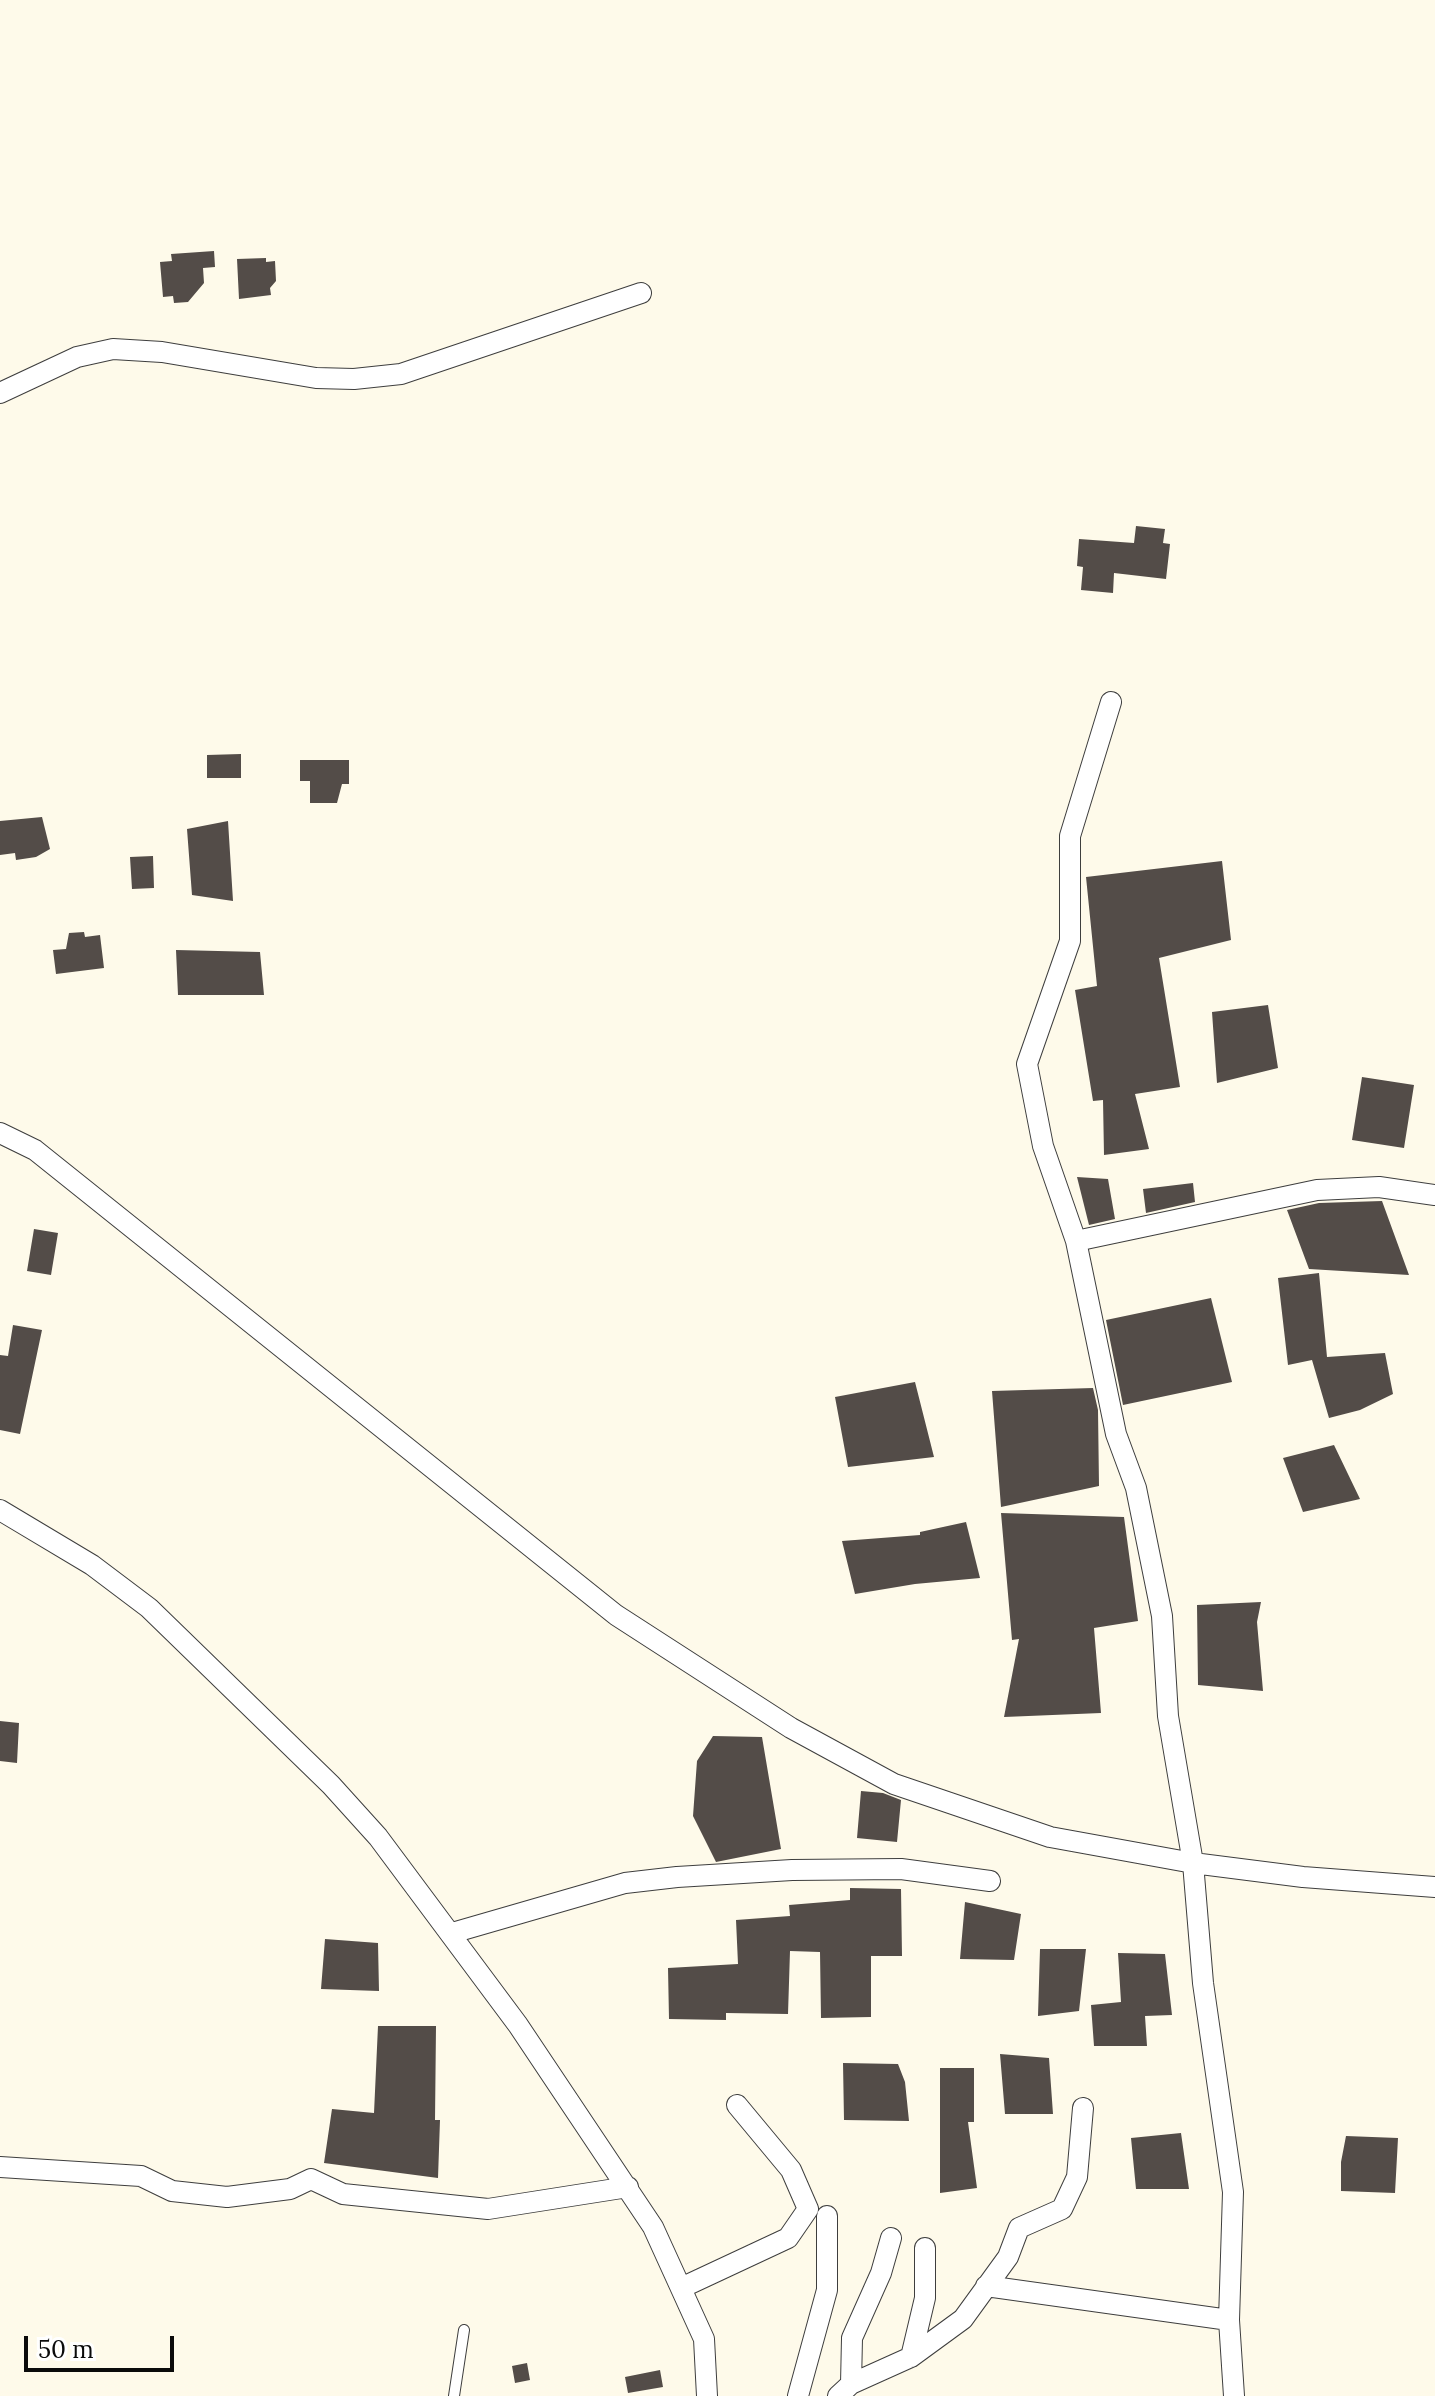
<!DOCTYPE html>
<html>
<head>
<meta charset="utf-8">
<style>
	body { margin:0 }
	#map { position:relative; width:1435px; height:2396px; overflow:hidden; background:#fefaea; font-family:Lora,serif }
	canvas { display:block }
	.scale { position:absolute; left:24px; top:2336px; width:150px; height:36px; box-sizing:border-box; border:4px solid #0b0b0b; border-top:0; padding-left:10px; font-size:24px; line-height:28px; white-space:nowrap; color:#0b0b0b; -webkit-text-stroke:6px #fff; paint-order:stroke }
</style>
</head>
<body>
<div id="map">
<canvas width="1435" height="2396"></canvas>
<div class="scale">50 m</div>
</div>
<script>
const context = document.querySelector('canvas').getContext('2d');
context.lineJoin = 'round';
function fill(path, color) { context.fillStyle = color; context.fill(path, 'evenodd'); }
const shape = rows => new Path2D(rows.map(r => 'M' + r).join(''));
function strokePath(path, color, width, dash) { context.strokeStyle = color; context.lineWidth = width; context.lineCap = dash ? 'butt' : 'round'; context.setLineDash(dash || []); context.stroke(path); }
fill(shape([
	[214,251,215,267,203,268,204,283,188,302,174,303,173,296,163,297,160,262,172,261,171,254],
	[266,258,266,262,275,261,276,281,270,288,271,295,239,299,237,259],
	[1136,526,1165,529,1163,543,1170,544,1166,579,1114,573,1113,593,1081,590,1083,567,1077,566,1079,539,1134,543],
	[241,754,241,778,207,778,207,755],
	[300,760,349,760,349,784,342,784,337,803,310,803,310,781,300,781],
	[42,817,50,849,36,857,16,860,15,853,0,855,0,821],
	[228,821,233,901,192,895,187,829],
	[153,856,154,888,132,889,130,857],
	[1222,861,1231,940,1159,958,1180,1087,1135,1094,1149,1149,1104,1155,1103,1100,1093,1101,1075,990,1097,986,1086,877],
	[84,932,85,937,100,935,104,968,56,974,53,950,66,949,69,933],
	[176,950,260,952,264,995,178,995],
	[1268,1005,1278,1068,1217,1083,1212,1012],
	[1362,1077,1414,1085,1404,1148,1352,1140],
	[1077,1177,1108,1179,1115,1219,1089,1225],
	[1193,1183,1195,1202,1146,1213,1143,1189],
	[1382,1201,1409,1275,1309,1269,1287,1210,1319,1203],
	[34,1229,58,1233,51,1275,27,1271],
	[1319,1273,1327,1357,1385,1353,1393,1394,1360,1410,1329,1418,1312,1360,1288,1365,1278,1278],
	[1211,1298,1232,1382,1123,1405,1106,1320],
	[13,1325,42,1330,20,1434,0,1430,0,1355,8,1356],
	[915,1382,934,1457,848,1467,835,1397],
	[1093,1388,1098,1410,1099,1486,1001,1507,992,1391],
	[1334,1445,1360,1499,1303,1512,1283,1458],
	[1001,1513,1124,1517,1138,1621,1094,1628,1101,1713,1004,1717,1019,1639,1012,1640],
	[966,1522,980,1578,915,1584,855,1594,842,1541,920,1535,920,1532],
	[1261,1602,1257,1622,1263,1691,1198,1685,1197,1605],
	[0,1721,19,1723,17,1763,0,1761],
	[713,1736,762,1737,781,1849,716,1862,693,1816,697,1761],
	[861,1791,883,1793,901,1800,897,1842,857,1838],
	[850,1888,901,1889,902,1956,871,1956,871,2017,821,2018,820,1952,790,1951,788,2014,726,2013,726,2020,669,2019,668,1968,738,1964,736,1920,790,1916,789,1905,850,1900],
	[965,1902,1021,1914,1014,1960,960,1959],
	[325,1939,378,1943,379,1991,321,1989],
	[1040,1949,1086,1949,1079,2011,1038,2016],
	[1118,1953,1165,1954,1172,2015,1145,2016,1147,2046,1094,2046,1091,2005,1121,2002],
	[378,2026,436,2026,435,2120,440,2120,438,2178,324,2163,332,2109,374,2113],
	[1000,2054,1049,2058,1053,2114,1005,2114],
	[843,2063,898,2064,905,2082,909,2121,844,2120],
	[940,2068,974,2068,974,2122,968,2122,977,2188,940,2193],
	[1181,2133,1189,2189,1136,2189,1131,2138],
	[1346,2136,1398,2138,1395,2193,1341,2191,1341,2162],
	[527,2363,530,2380,515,2383,512,2366],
	[660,2370,663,2387,628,2393,625,2377]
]), '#534c48');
const service = shape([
	[454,2396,464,2330]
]);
const minor = shape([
	[0,393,77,357,113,349,162,352,316,378,354,379,401,374,641,293],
	[1111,702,1070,836,1070,941,1027,1064,1043,1146,1076,1241,1116,1434,1136,1488,1162,1616,1168,1716,1193,1863,1203,1983,1233,2192,1229,2320,1234,2396],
	[0,1133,35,1150,616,1615,791,1728,894,1784,1050,1837,1193,1863,1303,1877,1435,1887],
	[1076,1241,1317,1190,1379,1187,1435,1195],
	[0,1510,92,1565,149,1608,331,1785,378,1837,518,2025,653,2227,704,2339,707,2396],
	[452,1933,625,1883,677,1877,792,1870,901,1869,990,1881],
	[0,2167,141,2176,172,2191,227,2197,290,2189,311,2179,343,2194,488,2209,628,2187],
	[986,2286,1229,2320],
	[681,2288,788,2238,808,2209,791,2170,737,2105],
	[911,2357,925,2298,925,2248],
	[851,2384,852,2338,881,2273,891,2238],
	[798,2396,827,2290,827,2216],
	[838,2396,851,2384,911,2357,963,2319,1008,2257,1019,2228,1062,2209,1077,2177,1083,2108]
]);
strokePath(service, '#3e3e3e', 12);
strokePath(minor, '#3e3e3e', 22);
strokePath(service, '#fff', 10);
strokePath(minor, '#fff', 20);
</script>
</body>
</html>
